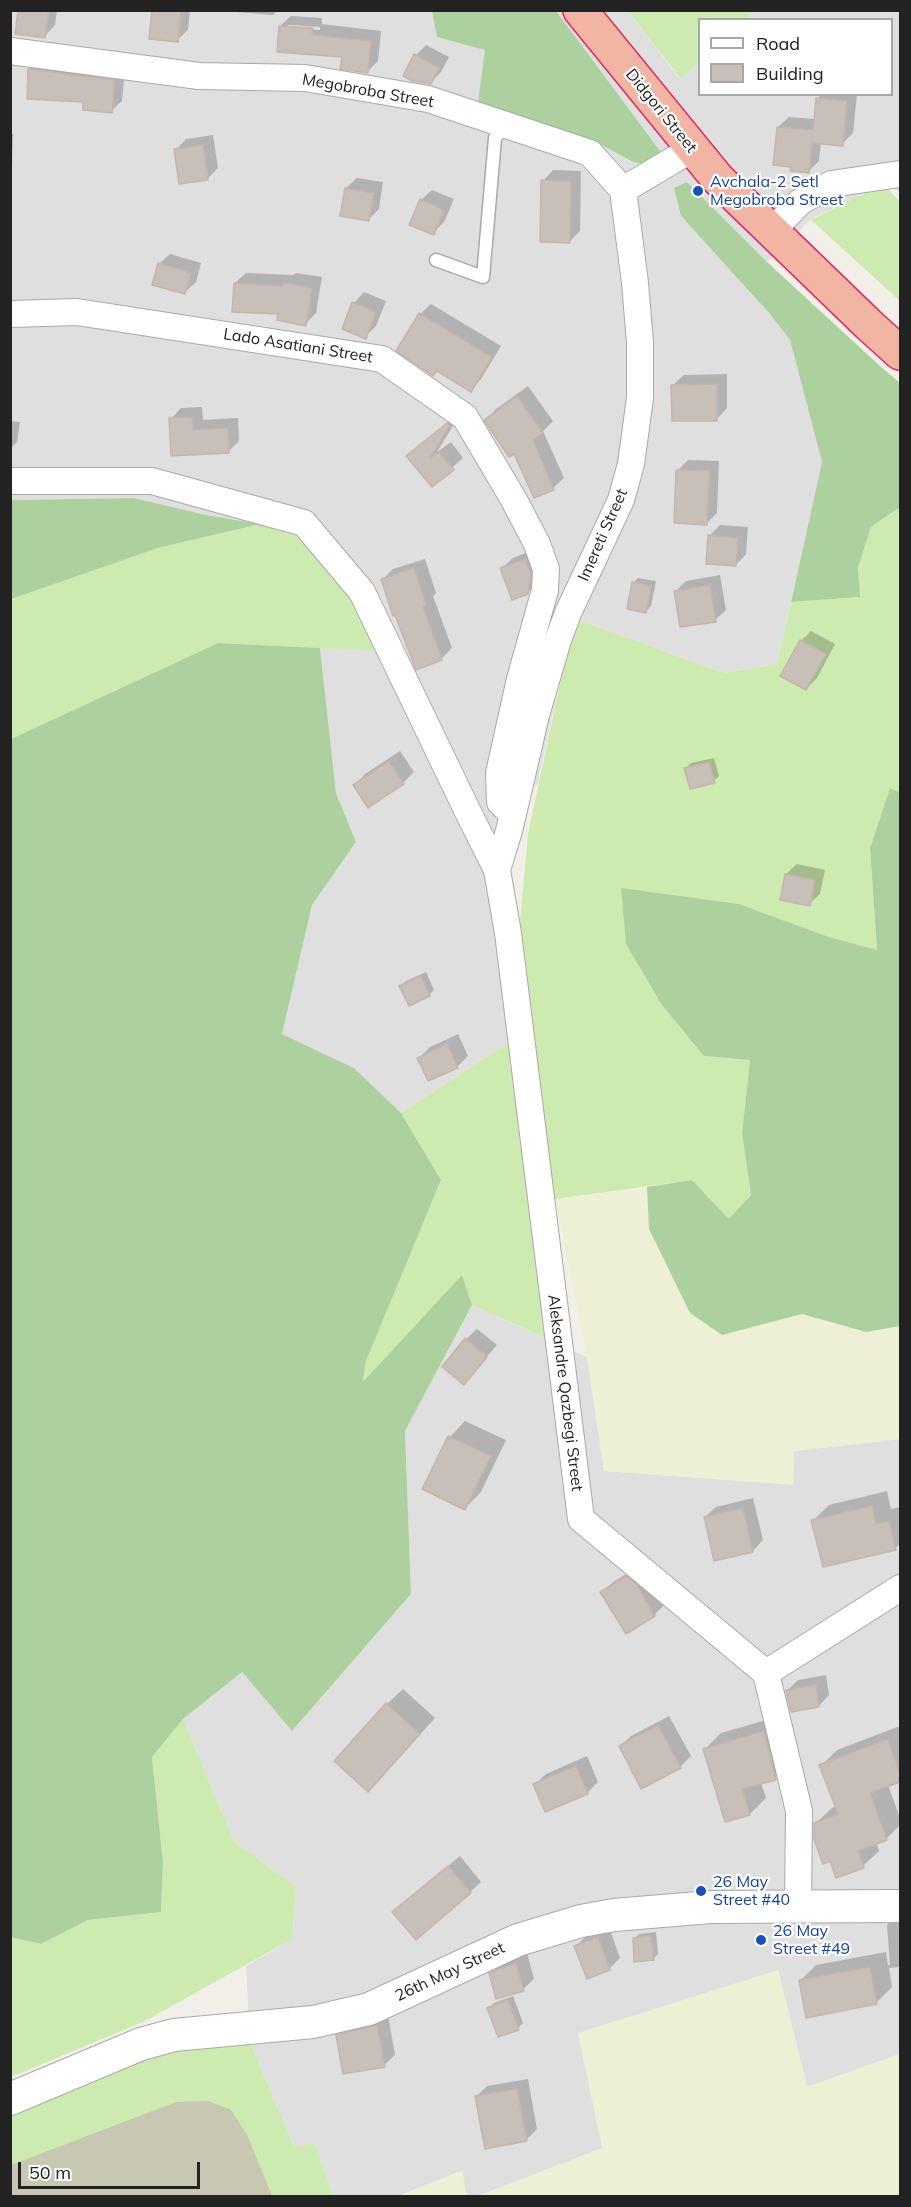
<!DOCTYPE html>
<html>
<head>
<meta charset="utf-8">
<style>
	body { margin:0 }
	#map { position:relative; width:911px; height:2207px; overflow:hidden; background:#f2efe9; font-family:Mulish,sans-serif }
	canvas { display:block }
	.frame { position:absolute; inset:0; border:12px solid #222; pointer-events:none }
	.legend { position:absolute; left:698px; top:18px; width:195px; height:78px; box-sizing:border-box; background:#fff; border:2px solid #a7a7a7; margin:0; padding:8px 10px; list-style:none; font-size:18px; color:#222 }
	.legend li { display:flex; align-items:center; gap:12px; height:30px }
	.legend b { width:30px; border:2px solid #a7a7a7 }
	.scale { position:absolute; left:18px; top:2162px; width:182px; height:27px; box-sizing:border-box; border:3px solid #222; border-top:0; padding-left:8px; font-size:18px; line-height:21px; white-space:nowrap; color:#222; -webkit-text-stroke:4px #fff; paint-order:stroke }
</style>
</head>
<body>
<div id="map">
<canvas width="911" height="2207"></canvas>
<div class="frame"></div>
<ul class="legend">
<li><b style="height:8px;background:#fff"></b>Road</li>
<li><b style="height:16px;background:#c7bfb8"></b>Building</li>
</ul>
<div class="scale">50 m</div>
</div>
<script>
const context = document.querySelector('canvas').getContext('2d');
context.lineJoin = 'round';
function fill(path, color) { context.fillStyle = color; context.fill(path, 'evenodd'); }
const shape = rows => new Path2D(rows.map(r => 'M' + r).join(''));
function strokePath(path, color, width, dash) { context.strokeStyle = color; context.lineWidth = width; context.lineCap = dash ? 'butt' : 'round'; context.setLineDash(dash || []); context.stroke(path); }
function drawText(font, color, halo, rows, align = 'center') {
  context.font = font + ' Mulish,sans-serif'; context.lineWidth = 4.5; context.setLineDash([]); context.textBaseline = 'middle'; context.strokeStyle = halo; context.fillStyle = color; for (const [text, x, y, turn = 0] of rows) {
    context.save(); context.translate(x, y); context.rotate((+turn || 0) * Math.PI / 180); context.textAlign = isNaN(turn) ? turn : align; if (halo) context.strokeText(text, 0, 0); context.fillText(text, 0, 0); context.restore();
  }
}
fill(shape([
	[10,11,432,11,437,37,485,49,598,143,633,162,665,158,556,11,628,11,680,79,699,62,700,94,892,94,892,20,746,19,756,11,900,11,900,191,883,185,811,219,767,262,687,182,681,216,769,313,790,340,822,462,777,664,724,673,574,618,537,785,498,781,495,934,509,1042,401,1113,354,1068,282,1034,312,905,356,842,336,793,320,648,377,650,303,539,260,524,206,515,134,498,11,500],
	[472,1305,587,1357,604,1471,793,1484,794,1451,900,1439,900,2054,807,2087,778,1970,603,2149,478,2196,467,2196,461,2171,399,2196,331,2196,333,2196,315,2144,294,2147,250,2042,246,1966,292,1939,296,1887,234,1841,183,1719,242,1672,292,1731,411,1594,405,1431]
]), '#e0dfdf');
fill(shape([
	[198,2087,241,2097,287,2196,11,2196,11,2153]
]), '#c7c7b4');
fill(shape([
	[647,1187,649,1229,690,1313,722,1335,802,1314,866,1332,900,1326,900,1439,794,1451,793,1485,604,1471,587,1357,555,1199],
	[778,1970,807,2087,900,2054,900,2196,478,2196,602,2148,578,2033],
	[462,2171,467,2196,399,2196]
]), '#eef0d5');
fill(shape([
	[628,11,756,11,746,19,700,20,699,62,681,79],
	[883,184,900,202,900,301,811,220],
	[900,507,900,793,890,789,870,848,877,950,829,937,739,904,621,889,704,1056,750,1060,742,1133,751,1195,729,1220,692,1180,555,1199,532,1194,548,1339,472,1305,462,1276,363,1384,366,1361,441,1180,401,1113,509,1042,528,834,574,618,724,673,777,664,791,602,859,597,858,568,871,527],
	[260,524,303,539,352,597,378,651,218,643,11,739,10,599,158,548],
	[183,1719,234,1841,296,1887,292,1939,145,2021,11,2077,11,1937,41,1944,88,1920,161,1912,163,1862,152,1757],
	[250,2042,294,2147,315,2143,333,2196,272,2196,248,2137,231,2110,208,2101,176,2102,11,2165,11,2115,163,2052]
]), '#cdebb0');
fill(shape([
	[432,11,556,11,666,159,653,165,633,162,598,143,478,103,485,50,437,37],
	[687,182,767,262,880,366,900,383,900,507,871,527,858,568,860,597,791,602,822,462,790,340,769,313,681,216,674,188],
	[134,498,206,515,260,524,158,548,11,599,11,500],
	[218,643,320,648,336,793,356,842,312,905,282,1034,354,1068,401,1113,441,1180,366,1361,363,1382,462,1275,472,1305,405,1431,411,1594,292,1731,242,1672,183,1719,152,1757,163,1862,161,1912,88,1920,41,1944,10,1937,11,739],
	[890,788,900,793,900,1326,866,1332,802,1314,722,1335,690,1313,649,1229,647,1187,692,1180,729,1219,751,1195,742,1133,750,1060,704,1056,662,1005,626,944,621,888,739,904,829,937,877,950,870,848]
]), '#add19e');
fill(shape([
	[19,10,57,10,55,25,45,36],
	[153,10,190,10,188,30,177,40],
	[236,10,278,10,273,15,236,12],
	[291,16,322,18,322,24,381,31,378,61,367,72,343,56,280,26],
	[288,25,320,27,320,30,288,28],
	[426,45,449,57,441,72,430,83,416,55],
	[40,59,125,70,122,101,111,111,85,101,28,98,30,69],
	[822,94,857,94,853,133,842,144,821,142,819,161,808,172,792,166,778,127,789,117,815,119,817,99],
	[10,134,13,134,12,165,10,167],
	[213,135,218,168,207,179,176,150,186,139],
	[553,170,581,171,580,231,570,241,543,181],
	[357,178,383,182,379,209,368,220,346,188],
	[432,190,454,199,444,222,433,233,421,200],
	[170,254,201,263,196,282,185,292,159,264],
	[246,273,293,275,296,273,322,277,316,313,305,324,280,312,235,283],
	[364,292,386,301,376,326,365,337,354,303],
	[431,304,501,346,481,379,471,390,420,314],
	[727,374,727,408,717,419,673,385,684,375],
	[528,386,553,421,543,431,564,478,553,488,486,420,496,409],
	[202,407,203,420,238,418,239,441,228,452,171,419,181,408],
	[459,413,460,414,437,452,451,442,463,458,432,485,408,456],
	[10,421,20,422,17,442,10,449],
	[688,460,719,461,717,513,707,523,678,470],
	[720,525,748,527,746,554,736,565,709,536],
	[536,549,538,582,527,593,502,568,513,558],
	[425,559,436,593,433,596,452,648,441,659,383,579,393,569],
	[720,575,726,610,715,620,675,592,686,581],
	[638,578,656,581,651,606,646,611,633,583],
	[811,631,835,644,817,678,806,689,801,641],
	[400,751,414,772,403,783,369,806,355,785,365,774],
	[714,758,719,776,714,781,686,768,691,763],
	[797,864,825,870,820,894,809,904,786,874],
	[426,972,434,990,429,995,401,986,406,981],
	[458,1034,468,1056,458,1066,429,1079,419,1058,430,1047],
	[477,1329,497,1345,464,1383,466,1339],
	[465,1421,506,1440,481,1492,465,1508,424,1489,450,1437],
	[887,1491,891,1509,900,1507,900,1543,895,1549,813,1521,829,1505],
	[753,1498,763,1540,753,1551,705,1517,716,1507],
	[638,1567,665,1604,654,1615,626,1632,602,1593,613,1582],
	[826,1675,829,1695,819,1706,787,1691,798,1680],
	[403,1689,435,1718,384,1774,387,1704],
	[669,1716,691,1756,680,1767,621,1746,631,1736],
	[780,1716,791,1762,775,1778,761,1783,766,1798,750,1814,726,1821,705,1749,721,1733],
	[900,1726,900,1780,888,1785,900,1818,900,1825,886,1839,876,1842,879,1851,863,1866,815,1824,832,1808,836,1806,821,1766,837,1750],
	[587,1756,598,1782,587,1793,535,1784,546,1774],
	[460,1856,481,1882,470,1892,405,1902],
	[900,1912,900,1967,889,1968,892,1987,876,2003,800,1981,816,1965,886,1952,888,1965,890,1965,887,1925],
	[609,1927,620,1958,609,1969,576,1946,587,1935],
	[656,1932,658,1954,653,1959,634,1939,639,1934],
	[527,1953,534,1979,523,1989,490,1974,501,1963],
	[513,1996,523,2023,518,2028,489,2008,494,2003],
	[388,2015,395,2055,384,2065,338,2036,348,2025],
	[528,2079,537,2129,526,2140,477,2096,487,2086]
]), '#0003');
const building = shape([
	[18,10,49,10,45,38,15,34,18,10],
	[152,10,181,10,178,42,149,39,152,10],
	[279,26,313,28,312,35,371,41,368,73,340,69,342,57,277,52,279,26],
	[414,54,439,68,431,84,413,81,403,76,414,54],
	[28,69,115,80,112,113,83,110,83,102,27,99,28,69],
	[816,98,847,101,843,146,812,143,809,173,790,171,791,167,773,165,777,127,813,130,816,98],
	[203,145,208,180,179,184,174,149,203,145],
	[541,180,571,181,570,243,540,242,541,180],
	[345,188,374,193,369,221,340,216,345,188],
	[420,199,444,210,434,235,409,225,420,199],
	[158,263,191,273,185,294,152,285,158,263],
	[234,283,283,286,284,283,312,288,306,326,277,320,278,314,232,312,234,283],
	[352,302,376,312,366,339,342,329,352,302],
	[419,313,492,357,471,392,437,371,433,376,396,351,419,313],
	[717,384,717,421,672,421,671,385,717,384],
	[517,396,543,433,533,440,554,490,534,498,514,454,509,457,484,420,517,396],
	[192,417,193,430,228,428,229,453,171,456,169,418,192,417],
	[447,423,450,425,430,458,439,452,454,470,432,487,406,456,447,423],
	[676,470,709,471,707,525,674,523,676,470],
	[708,535,738,538,736,566,706,564,708,535],
	[525,559,531,574,528,594,512,600,500,568,525,559],
	[414,568,426,605,423,606,442,660,416,670,395,615,393,616,381,579,414,568],
	[632,582,651,586,646,613,627,609,632,582],
	[710,585,716,622,680,627,674,591,710,585],
	[800,640,826,654,806,690,780,676,800,640],
	[389,761,404,784,368,808,353,785,389,761],
	[709,762,715,783,690,789,684,768,709,762],
	[785,874,815,880,810,906,780,900,785,874],
	[421,976,430,996,409,1006,399,986,421,976],
	[447,1044,458,1068,428,1081,417,1058,447,1044],
	[465,1338,487,1357,464,1385,442,1367,465,1338],
	[448,1436,491,1456,465,1510,422,1489,448,1436],
	[872,1506,876,1524,889,1521,896,1550,823,1567,811,1520,872,1506],
	[743,1508,753,1552,714,1561,704,1517,743,1508],
	[627,1576,636,1584,655,1616,626,1634,600,1592,627,1576],
	[816,1685,819,1707,791,1712,786,1690,816,1685],
	[386,1703,420,1734,368,1792,334,1761,386,1703],
	[658,1725,681,1768,641,1789,619,1746,658,1725],
	[764,1731,776,1780,742,1789,750,1815,725,1822,703,1749,764,1731],
	[888,1739,900,1774,900,1782,870,1793,887,1840,858,1851,864,1868,836,1878,830,1861,823,1864,814,1839,814,1823,838,1814,819,1765,888,1739],
	[576,1766,588,1794,545,1812,533,1784,576,1766],
	[448,1866,471,1893,416,1940,392,1912,448,1866],
	[651,1936,654,1960,634,1962,633,1938,651,1936],
	[598,1937,610,1970,587,1979,574,1946,598,1937],
	[516,1963,524,1991,496,1999,489,1973,516,1963],
	[870,1967,877,2004,806,2018,799,1980,870,1967],
	[508,2000,519,2030,498,2037,487,2008,508,2000],
	[377,2025,385,2067,343,2074,336,2035,377,2025],
	[517,2089,527,2141,485,2149,475,2096,517,2089]
]);
fill(building, '#c7bfb8');
strokePath(building, '#c4b6ab', 1.5);
const service = shape([
	[436,260,483,277,495,138,506,125]
]);
const minor = shape([
	[10,51,199,76,305,78,428,99,590,153,623,190,692,149],
	[771,232,800,202,831,184,900,174],
	[10,314,77,312,382,359,465,417,514,500,537,544,546,569,545,590,520,679,499,773,500,802,512,814],
	[10,481,152,481,304,523,362,592,468,812,497,870,508,933,581,1519,766,1673],
	[497,870,509,831,536,715,558,640,568,613,621,500,631,464,640,398,640,343,635,283,623,190],
	[766,1673,799,1811,798,1908],
	[766,1673,900,1588]
]);
const tertiary = shape([
	[10,2099,141,2044,174,2035,313,2022,369,2009,518,1940,581,1921,614,1915,710,1907,900,1906]
]);
const trunk = shape([
	[580,10,717,178,868,324,900,353]
]);
strokePath(service, '#a9a9a9', 15);
strokePath(minor, '#a9a9a9', 28);
strokePath(tertiary, '#a9a9a9', 34);
strokePath(trunk, '#dc2a67', 36);
strokePath(service, '#fff', 12);
strokePath(minor, '#fff', 26);
strokePath(tertiary, '#fff', 32);
strokePath(trunk, '#f2b4a3', 33);
for (const [x, y, r, color] of [
	[698,191,6,"#1a4fb4"],
	[701,1891,6,"#1a4fb4"],
	[761,1940,6,"#1a4fb4"]
]) { const dot = new Path2D(); dot.arc(x, y, r, 0, 2 * Math.PI); context.fillStyle = color; context.fill(dot); strokePath(dot, '#fff', 2); }
drawText('16px', '#222', '#fff', [
	["Megobroba Street",368,91,10],
	["Didgori Street",661,111,51],
	["Lado Asatiani Street",298,346,9],
	["Imereti Street",603,535,-66],
	["Aleksandre Qazbegi Street",565,1393,83],
	["26th May Street",450,1972,-25]
]);
drawText('16px', '#164399', '#fff', [
	["Avchala-2 Setl",710,182],
	["Megobroba Street",710,200],
	["26 May",713,1882],
	["Street #40",713,1900],
	["26 May",773,1931],
	["Street #49",773,1949]
], 'left');
</script>
</body>
</html>
